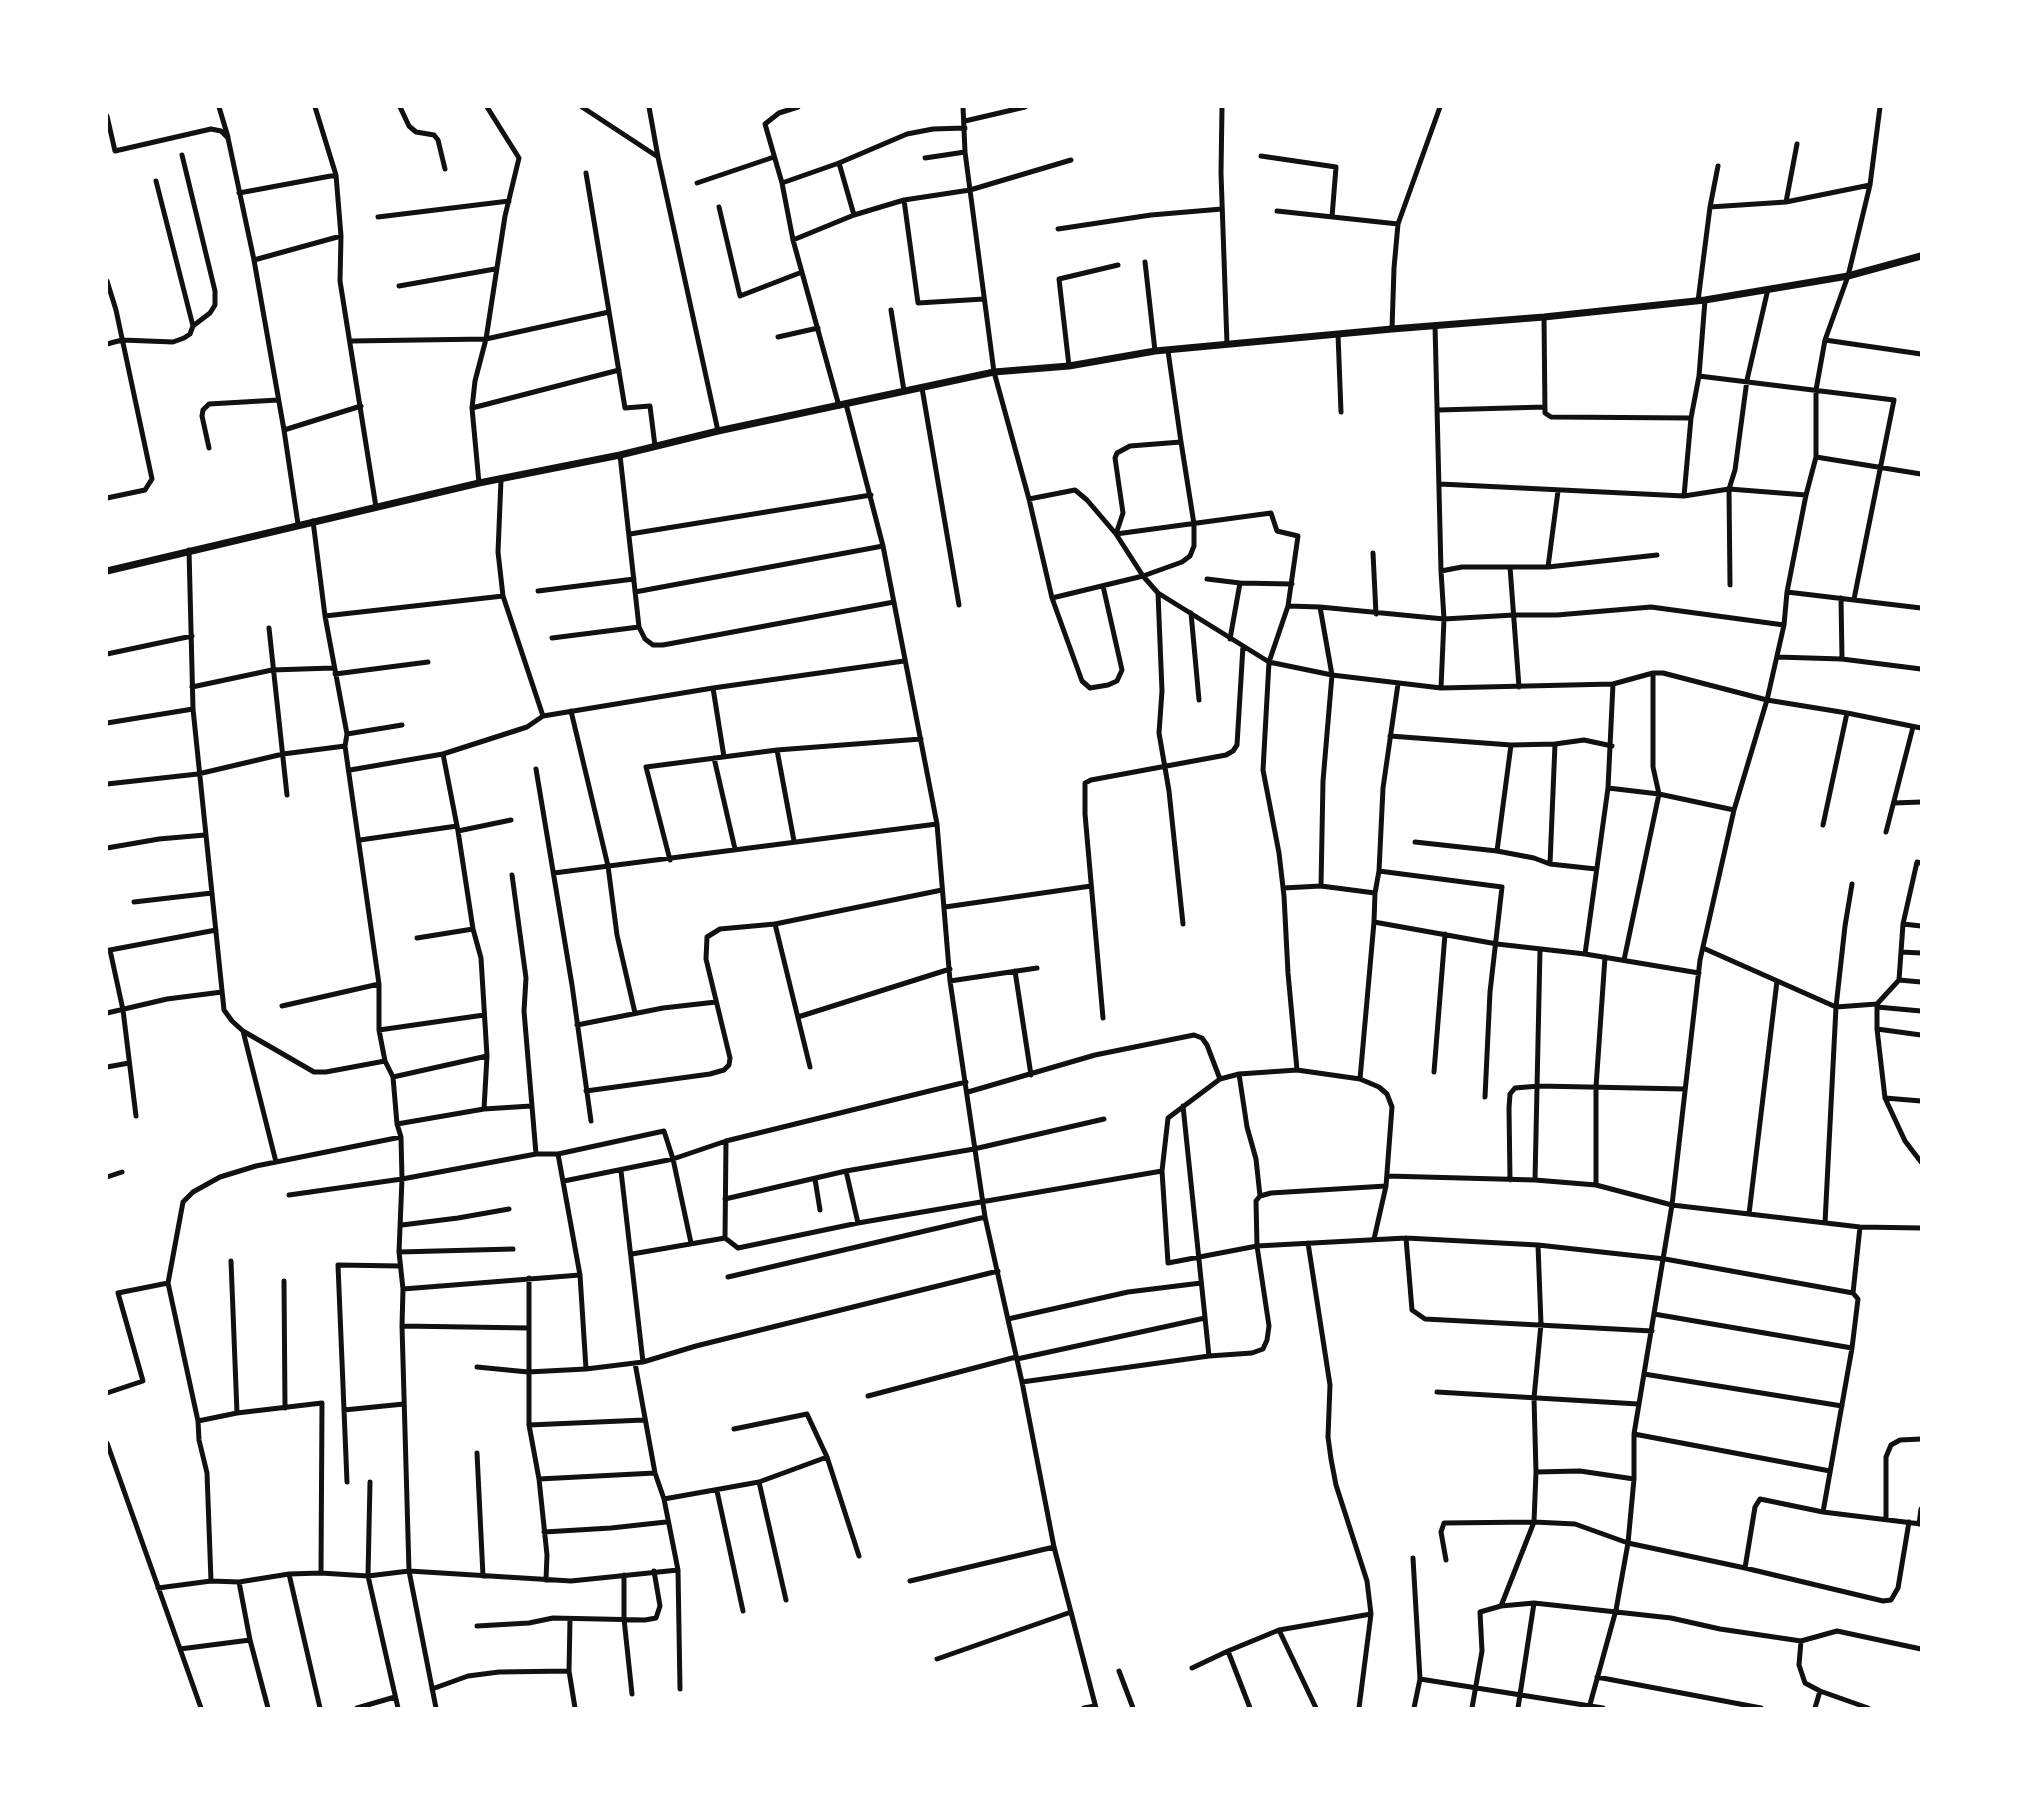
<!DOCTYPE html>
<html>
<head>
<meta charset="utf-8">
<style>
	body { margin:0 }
	#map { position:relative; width:2028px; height:1815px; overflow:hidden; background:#fff; font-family:"Playfair Display",serif }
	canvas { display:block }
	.frame { position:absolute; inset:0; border:108px solid #fff; pointer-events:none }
</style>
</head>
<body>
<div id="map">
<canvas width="2028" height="1815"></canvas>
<div class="frame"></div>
</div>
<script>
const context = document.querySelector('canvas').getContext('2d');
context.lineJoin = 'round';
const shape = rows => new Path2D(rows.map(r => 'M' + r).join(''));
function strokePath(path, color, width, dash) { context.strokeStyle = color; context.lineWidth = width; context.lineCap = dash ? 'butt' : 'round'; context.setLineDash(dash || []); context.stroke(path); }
strokePath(shape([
	[219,107,228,137],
	[315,107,336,175,341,236,340,281,376,507],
	[400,107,409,126,416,132,434,135,438,140,445,169],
	[582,107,658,157],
	[649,107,658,157,718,431],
	[798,107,779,113,765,124,782,183,793,240,839,406],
	[963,107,965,152,994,372,1029,499,1052,598,1143,576,1182,562,1190,556,1194,546,1194,524,1181,442],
	[1222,107,1221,173,1227,344],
	[107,116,115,151,211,129,221,131,228,138,254,260,284,430,298,524],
	[965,121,1025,107],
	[1261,156,1336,167,1332,217],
	[925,158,965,152],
	[586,173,625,408,650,406,655,446],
	[156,181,193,326],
	[697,183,774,157],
	[782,183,839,163,907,134,933,129,965,128],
	[239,193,336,175],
	[904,200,970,190,1071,160],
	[1786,202,1797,144],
	[719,207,740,296,802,272],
	[1710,207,1786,202,1870,185],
	[1277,211,1398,224],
	[854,215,904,200,918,303,984,299],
	[378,217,509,201],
	[1058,229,1151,215,1222,209],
	[793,240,854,215,839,163],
	[254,260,341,236],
	[1145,262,1155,351],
	[107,281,116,310,152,479,145,490,107,498],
	[399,286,495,269],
	[1698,301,1710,207,1718,166],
	[891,310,904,391],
	[1544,317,1545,413,1551,417,1691,418],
	[1435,325,1441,571,1462,567,1510,567,1519,687],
	[1392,329,1394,268,1398,224,1440,107],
	[1338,334,1341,412],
	[778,337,818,328],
	[1825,340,1921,354],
	[351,341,486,339,609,312],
	[107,344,122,340,173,342,184,338,190,334,193,326,210,313,215,305,215,291,182,155],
	[1168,351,1181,442,1130,446,1117,453,1115,458,1123,513,1116,534,1143,576,1158,593,1269,662,1332,675,1320,607,1444,619,1514,615,1557,615,1651,607,1784,625],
	[1069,366,1059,279,1118,265],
	[1699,376,1894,400,1854,599],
	[922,388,959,605],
	[846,404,883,546,937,824,950,981,985,1217,1022,1382,1054,1547,1096,1708],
	[472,408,619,370],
	[1438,410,1545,407],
	[284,430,361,406],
	[209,448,202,416,203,410,209,404,278,400],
	[620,455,639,627,645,639,653,645,663,645,894,602],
	[1816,457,1921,474],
	[501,480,498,552,503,596,543,716,713,688,904,661],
	[479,483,472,408,475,381,486,339,505,216,519,158,487,107],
	[1440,484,1684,496,1691,418,1699,376,1705,300],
	[1684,496,1729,489,1806,495],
	[1029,499,1075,490,1087,500,1116,534,1271,513,1277,531,1298,536,1288,606,1269,662,1263,770,1279,853,1284,896,1288,973,1297,1070],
	[313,521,325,616,347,734,345,746,379,984,379,1030,385,1061,393,1077,397,1124,401,1137,402,1179,536,1154,558,1154,580,1275,586,1369],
	[630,534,871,495],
	[189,550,193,709,224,1010,232,1021,243,1031,314,1072,326,1072,385,1061],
	[1373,553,1376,614],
	[1510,567,1548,567,1657,555],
	[1548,567,1558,491],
	[1441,571,1444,619,1441,688],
	[1207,579,1240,583,1230,639],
	[1240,583,1292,584],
	[1730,585,1729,489,1735,470,1747,380,1768,289],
	[538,591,634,579],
	[635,592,883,546],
	[1787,592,1921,608],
	[1158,593,1162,691,1159,733,1169,791,1183,924],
	[1052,598,1082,681,1090,688,1108,685,1117,681,1122,670,1103,586],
	[1841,598,1842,659],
	[1288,606,1320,607],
	[1191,613,1199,700],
	[325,616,503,596],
	[269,628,287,795],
	[552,638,639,627],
	[107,654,192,636],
	[1777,657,1842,659,1921,669],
	[335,674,428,662],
	[192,687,272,670,333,668],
	[713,688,724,757],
	[571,711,608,866,617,935,635,1013],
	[107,723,193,709],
	[347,734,402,725],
	[1390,736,1511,745],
	[1555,744,1584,740,1612,746],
	[777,750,794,841],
	[443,754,527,727,543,716],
	[714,758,735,849],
	[536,769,572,985,591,1121],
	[350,770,443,754,458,831,473,929,481,958,487,1056,484,1109],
	[107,784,198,774,283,754,345,746],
	[1608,788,1659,794,1653,767,1653,673],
	[1894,803,1921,802],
	[1823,825,1847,713],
	[458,831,511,820],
	[1886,832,1913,727],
	[360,840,457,826],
	[1415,842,1497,851,1534,858,1550,864],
	[107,848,159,839,205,835],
	[1497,851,1511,745,1555,744,1550,864,1596,869],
	[670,860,646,767,777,750,921,739],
	[1379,871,1502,887,1490,992,1485,1097],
	[554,873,937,824],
	[512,875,526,978,524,1011,536,1154],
	[1321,886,1323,781,1332,675,1441,688,1613,684,1653,673,1663,673,1767,700,1847,713,1921,728],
	[1283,888,1321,886,1375,893],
	[134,902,212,893],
	[945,907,1091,886],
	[1374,922,1497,944,1585,954,1699,973],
	[775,924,942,890],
	[1903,924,1921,926],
	[417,938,473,929],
	[1703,948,1836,1007,1877,1004,1877,1029,1885,1098,1905,1141,1921,1162],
	[107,950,110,950,123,1010,136,1116],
	[110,950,216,930],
	[1540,950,1535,1180,1596,1185,1596,1087,1605,957],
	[1901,952,1921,953],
	[1585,954,1608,788,1613,684],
	[1624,960,1659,794,1734,810],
	[1015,971,1031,1075],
	[1899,980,1921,982],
	[950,981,1037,968],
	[1877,1004,1899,980,1903,924,1917,862,1921,863],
	[282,1006,379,984],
	[1877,1007,1921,1011],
	[107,1013,167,999,222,992],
	[798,1017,950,969],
	[1103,1018,1085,814,1085,783,1091,780,1226,755,1233,751,1237,745,1243,646],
	[577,1025,663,1008,716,1002],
	[1877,1029,1921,1035],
	[379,1030,484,1015],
	[243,1031,276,1162],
	[107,1067,129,1063],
	[1434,1072,1445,934],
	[1239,1074,1247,1127,1256,1159,1260,1196],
	[393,1077,487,1056],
	[1360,1079,1297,1070,1239,1074,1220,1079,1168,1118,1162,1171,1168,1263,1257,1246,1406,1238,1538,1245,1665,1259,1853,1293,1858,1299,1852,1348,1823,1512],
	[586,1091,710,1074,724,1070,729,1065,730,1058,706,959,707,937,720,929,775,924,810,1067],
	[968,1092,1095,1055,1194,1035,1202,1038,1207,1045,1220,1079],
	[1885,1098,1921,1101],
	[1183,1106,1209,1356],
	[397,1124,484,1109,531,1106],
	[401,1137,256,1166,220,1177,193,1192,183,1202,168,1283,198,1421,199,1440,207,1473,211,1581,239,1582,289,1574,321,1573,368,1576,409,1571,436,1708],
	[726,1141,966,1082],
	[558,1154,664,1131,673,1159,691,1243],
	[621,1171,643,1362],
	[846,1171,974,1149,1104,1119],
	[1387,1176,1535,1180],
	[107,1177,122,1172],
	[815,1179,820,1210],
	[1510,1180,1509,1108,1510,1094,1515,1088,1539,1086,1685,1089],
	[564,1181,673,1159,726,1141,725,1238,738,1248,858,1223,1162,1171],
	[1596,1185,1672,1205,1860,1227,1921,1228],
	[289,1195,402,1179,399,1252,403,1289,402,1326,409,1571,571,1581,678,1570,664,1499,759,1482,827,1457],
	[725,1199,846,1171,858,1223],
	[1749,1214,1777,981],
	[1825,1223,1836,1007,1845,926,1852,884],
	[402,1225,458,1218,509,1209],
	[1406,1238,1412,1310,1425,1319,1652,1331],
	[1374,1239,1386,1186,1392,1107,1387,1094,1379,1087,1360,1079,1374,922,1375,893,1379,871,1383,788,1398,684],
	[1308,1243,1330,1385,1328,1437,1331,1459,1336,1485,1367,1581,1371,1614,1359,1708],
	[1538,1245,1541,1324,1534,1398,1536,1472,1534,1522,1575,1524,1628,1543,1745,1568,1883,1601,1891,1600,1898,1588,1909,1522],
	[399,1252,513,1249],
	[632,1254,725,1238],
	[231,1261,237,1413],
	[728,1277,985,1217],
	[529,1278,529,1425,539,1479,547,1555,546,1580],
	[284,1281,285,1408],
	[403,1289,580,1275],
	[1853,1293,1860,1227],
	[1654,1314,1852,1348],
	[1008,1319,1128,1292,1201,1283],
	[402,1326,529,1328],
	[1017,1359,1205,1318],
	[635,1363,655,1473,664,1499],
	[477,1367,528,1372,586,1369,643,1362,696,1346,998,1271],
	[1644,1374,1842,1406],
	[1022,1382,1209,1356,1252,1353,1263,1349,1267,1340,1269,1326,1257,1246,1256,1201,1260,1196,1271,1193,1386,1186],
	[1437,1392,1638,1404],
	[107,1393,143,1381,118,1293,168,1283],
	[868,1396,1016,1357],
	[344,1410,404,1404],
	[198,1421,237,1413,322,1403,321,1573],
	[529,1425,644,1420],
	[734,1429,807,1414,827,1457,859,1556],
	[1634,1434,1830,1471],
	[107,1443,201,1708],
	[477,1453,483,1576],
	[1536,1472,1580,1471,1634,1479],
	[539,1479,655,1473],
	[347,1482,338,1265,400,1266],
	[370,1482,368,1576,398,1708],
	[759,1482,786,1600],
	[717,1491,743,1611],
	[1886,1519,1886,1457,1891,1445,1900,1440,1921,1439],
	[1919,1524,1921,1509],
	[544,1532,611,1528,666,1522],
	[1413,1558,1420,1679,1414,1708],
	[1446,1560,1441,1532,1444,1523,1534,1522,1501,1606],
	[1745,1568,1755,1507,1760,1499,1823,1512,1921,1524],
	[678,1570,680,1689],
	[289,1574,320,1708],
	[624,1575,624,1619,632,1694],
	[910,1581,1054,1547],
	[239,1582,250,1640,268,1708],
	[158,1588,211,1581],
	[570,1619,569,1671,575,1708],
	[477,1626,529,1623,553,1618,645,1620,656,1618,660,1606,654,1571],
	[1279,1630,1316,1708],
	[1801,1641,1799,1665,1805,1683,1820,1691,1868,1708],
	[180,1649,250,1640],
	[937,1659,1071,1612],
	[1192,1668,1228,1651],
	[1119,1671,1133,1708],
	[1597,1677,1761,1708],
	[1420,1679,1603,1708],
	[432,1689,468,1676,499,1672,569,1671],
	[357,1708,395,1697],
	[1084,1708,1095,1706],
	[1250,1708,1228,1651,1279,1630,1371,1614],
	[1472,1708,1482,1651,1480,1612,1501,1606,1534,1603],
	[1518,1708,1534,1603,1671,1618,1720,1629,1801,1641,1837,1631,1921,1649],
	[1589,1708,1616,1610,1628,1543,1634,1479,1634,1434,1672,1205,1700,960,1734,810,1767,700,1784,625,1787,592,1806,495,1816,457,1816,390,1825,340,1848,276,1870,185,1880,107],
	[1815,1708,1820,1691]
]), '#111', 5);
strokePath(shape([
	[107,571,479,483,620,455,718,431,994,372,1069,366,1155,351,1392,329,1544,317,1705,300,1848,276,1921,256]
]), '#111', 7);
</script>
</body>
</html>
